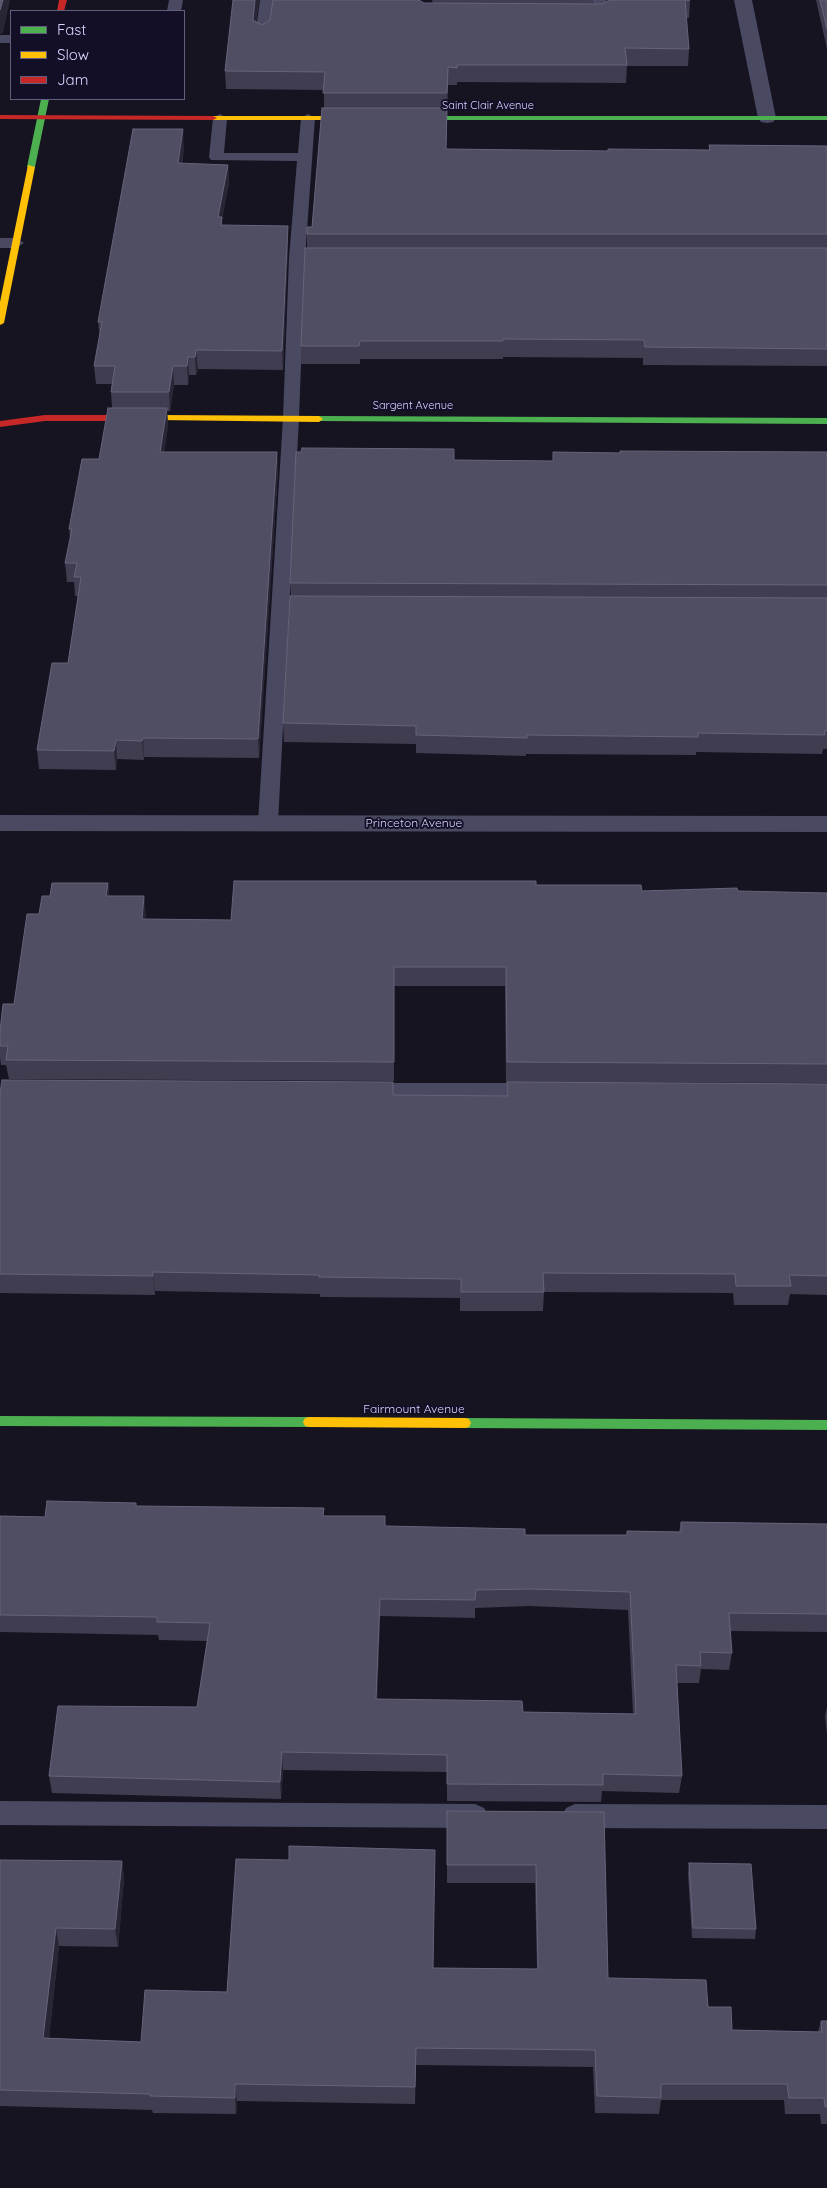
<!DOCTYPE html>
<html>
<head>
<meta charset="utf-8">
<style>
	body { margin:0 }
	#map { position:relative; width:827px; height:2188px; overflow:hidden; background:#161421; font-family:Quicksand,sans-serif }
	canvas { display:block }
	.legend { position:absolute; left:10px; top:10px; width:175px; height:90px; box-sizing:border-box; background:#130f26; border:1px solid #625e7d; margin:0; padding:6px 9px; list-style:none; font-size:15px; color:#d9d4ff }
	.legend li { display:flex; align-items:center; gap:10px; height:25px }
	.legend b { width:25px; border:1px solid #625e7d }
</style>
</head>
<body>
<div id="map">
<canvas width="827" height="2188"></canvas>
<ul class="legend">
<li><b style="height:6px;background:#4caf50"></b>Fast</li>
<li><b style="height:6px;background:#ffc107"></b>Slow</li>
<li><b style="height:6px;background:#c62828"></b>Jam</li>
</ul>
</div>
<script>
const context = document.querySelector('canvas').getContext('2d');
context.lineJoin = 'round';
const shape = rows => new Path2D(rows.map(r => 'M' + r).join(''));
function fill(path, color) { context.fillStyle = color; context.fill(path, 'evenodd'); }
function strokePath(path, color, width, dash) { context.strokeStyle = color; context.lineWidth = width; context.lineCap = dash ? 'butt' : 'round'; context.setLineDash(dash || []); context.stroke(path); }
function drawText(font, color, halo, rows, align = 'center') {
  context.font = font + ' Quicksand,sans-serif'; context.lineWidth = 4; context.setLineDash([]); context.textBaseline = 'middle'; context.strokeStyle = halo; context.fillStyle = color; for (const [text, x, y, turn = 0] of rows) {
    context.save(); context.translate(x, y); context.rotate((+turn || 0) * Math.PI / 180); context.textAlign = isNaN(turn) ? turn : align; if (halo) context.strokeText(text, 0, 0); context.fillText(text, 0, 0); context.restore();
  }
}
fill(shape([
	[169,0,183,0,181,11,167,11,169,0],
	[260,0,274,0,269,37,262,41,255,37,260,0],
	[592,0,606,0,608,16,606,19,578,19,576,16,578,13,594,12,592,0],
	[0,35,11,35,11,43,0,43,0,35],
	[220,114,227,118,224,153,298,153,301,118,308,114,315,118,305,258,299,418,278,823,275,827,268,829,261,827,258,823,283,418,289,258,297,161,211,160,209,157,213,118,220,114],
	[0,238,16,238,24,243,16,248,0,248,0,238],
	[365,1083,537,1083,545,1086,548,1091,545,1096,537,1099,365,1099,357,1096,354,1091,357,1086,365,1083],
	[0,1801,475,1804,484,1808,488,1816,484,1824,475,1828,0,1825,0,1801],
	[575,1804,827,1805,827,1829,575,1828,566,1824,562,1816,566,1808,575,1804]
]), '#4a4962');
fill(shape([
	[734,0,752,0,776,118,773,122,767,123,761,122,758,118,734,0],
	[0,815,827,816,827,832,0,831,0,815]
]), '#4a4962');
fill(shape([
	[41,99,49,99,35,167,31,169,27,167,41,99],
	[406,116,827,116,827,120,406,120,406,116],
	[319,416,827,418,827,424,316,421,316,417,319,416],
	[0,1416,309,1417,313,1418,315,1422,313,1426,309,1427,0,1426,0,1416],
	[465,1418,827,1420,827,1430,465,1428,461,1427,459,1423,461,1419,465,1418]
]), '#4caf50');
fill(shape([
	[210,116,358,116,362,118,358,120,210,120,210,116],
	[28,165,35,167,4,323,0,325,0,302,28,165],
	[161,415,319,416,323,419,319,422,158,420,158,416,161,415],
	[309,1417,465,1418,469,1419,471,1423,469,1427,465,1428,309,1427,305,1426,303,1422,305,1418,309,1417]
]), '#ffc107');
fill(shape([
	[59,0,67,0,64,11,57,11,59,0],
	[0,115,213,116,217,118,213,120,0,119,0,115],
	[45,415,161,415,165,418,161,421,45,421,0,427,0,421,45,415]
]), '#c62828');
fill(shape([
	[259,0,256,22,262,25,424,3,433,4,432,0,592,0,592,4,602,4,607,1,607,0,690,0,689,18,686,18,689,49,688,66,627,66,626,83,457,82,457,85,448,85,446,149,608,151,709,150,709,145,827,146,827,366,643,365,643,358,503,357,503,359,360,359,360,364,301,364,301,346,307,248,307,234,312,227,324,108,324,90,226,89,225,71],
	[816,0,827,0,827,49],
	[184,147,182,164,228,165,229,183,222,219,222,225,288,244,283,370,198,369,196,375,189,375,188,385,174,385,170,411,167,411,168,426,164,452,277,452,278,471,259,758,144,757,144,760,117,759,116,770,39,769,37,750,68,663,78,596,75,596,74,582,67,582,65,563,70,539,69,529,99,459,112,408,111,392,112,384,96,384,94,366,100,337,98,322],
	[553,452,620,453,827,452,827,749,823,749,822,754,696,752,696,755,526,754,526,756,416,753,416,744,284,742,283,723,291,596,290,583,454,460,553,461],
	[108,883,109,896,144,896,145,919,231,920,536,885,642,891,827,893,827,1083,506,1082,505,986,394,986,394,1081,9,1079,6,1065,1,1065,0,1057,0,1031,14,1004,39,914,50,896],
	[507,1082,827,1084,827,1295,790,1294,788,1305,734,1305,733,1293,544,1292,543,1311,460,1311,460,1298,320,1297,320,1294,155,1291,155,1295,0,1293,0,1093,507,1096],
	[136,1503,136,1506,324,1516,385,1526,525,1535,627,1535,627,1531,679,1532,681,1522,827,1524,827,1632,730,1631,732,1653,729,1670,701,1669,699,1683,677,1683,682,1776,679,1793,602,1791,601,1802,447,1801,447,1772,283,1770,281,1799,52,1793,49,1776,197,1707,207,1641,159,1640,158,1635,0,1632,0,1516,45,1517],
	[529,1606,628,1610,633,1714,523,1712,377,1699,380,1616,475,1618,475,1608],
	[827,1707,827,1735,825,1716],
	[447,1811,604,1812,608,1978,708,2007,732,2030,818,2032,821,2021,827,2021,827,2124,821,2124,820,2114,785,2114,784,2100,661,2100,659,2114,595,2113,593,2067,416,2065,415,2104,237,2101,236,2114,153,2113,152,2110,0,2106,0,1860,122,1861,124,1879,118,1947,59,1946,49,2038,141,2042,227,1992,433,1968,537,1969,535,1883,447,1883],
	[689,1863,756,1929,755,1939,692,1938,688,1874]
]), '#403d50');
fill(shape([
	[3,0,10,0,3,33,0,34,0,10],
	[255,0,259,0,253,38,253,20],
	[183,129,184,147,179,181,178,163],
	[228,165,229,183,222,219,223,235,218,217],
	[288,226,288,244,283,370,282,351],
	[196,350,198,369,196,375,195,357],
	[188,357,189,375,188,385,187,366],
	[173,366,174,385,170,411,169,392],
	[167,408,168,426,162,471,160,452],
	[277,452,278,471,259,758,258,739],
	[143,738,144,757,144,760,142,741],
	[116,740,117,759,116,770,114,751],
	[108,883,110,902,106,896],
	[144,896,146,915,144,938,142,919],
	[153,1272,155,1291,155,1295,153,1276],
	[380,1599,380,1616,377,1716,376,1699],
	[282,1752,283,1770,281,1799,280,1782],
	[122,1861,124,1879,118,1947,115,1929],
	[56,1928,59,1946,47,2055,43,2038],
	[235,2084,237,2101,236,2114,235,2098]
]), '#282635');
const building = shape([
	[0,0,3,0,0,10,0,0],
	[233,0,255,0,253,20,262,25,270,20,273,0,419,0,424,3,602,4,610,0,690,0,685,0,689,49,625,48,627,65,457,65,457,68,448,67,447,93,323,93,325,72,225,71,233,0],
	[820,0,827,0,827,29,820,0],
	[322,108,447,108,446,149,608,151,608,149,710,150,709,145,827,146,827,234,307,234,307,227,312,227,322,108],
	[133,129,183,129,178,163,228,165,218,217,222,217,221,225,288,226,282,351,196,350,195,357,188,357,187,366,173,366,169,392,111,392,115,366,94,366,102,322,98,322,133,129],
	[305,248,827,248,827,349,645,347,644,340,503,339,503,341,360,341,359,346,301,346,305,248],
	[108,408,167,408,160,452,277,452,258,739,143,738,142,741,116,740,114,751,37,750,52,663,68,663,81,577,74,577,77,563,65,563,72,529,69,529,82,459,99,459,108,408],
	[302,448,454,449,454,460,553,461,553,452,620,453,620,451,827,452,827,585,290,583,296,452,301,452,302,448],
	[290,596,827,598,827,731,824,731,825,735,698,733,698,737,527,735,527,738,416,735,416,726,283,723,290,596],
	[234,881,536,881,536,885,641,885,642,891,737,888,738,891,827,893,827,1064,507,1062,506,967,394,967,394,1062,6,1060,8,1046,0,1046,0,1031,3,1004,14,1004,27,914,39,914,42,896,50,896,52,883,108,883,106,896,144,896,142,919,231,920,234,881],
	[2,1080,393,1082,393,1095,508,1096,507,1082,827,1084,827,1276,789,1275,791,1286,736,1286,735,1274,543,1273,544,1292,461,1292,461,1279,319,1277,319,1275,153,1272,153,1276,0,1274,0,1093,2,1080],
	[47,1501,136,1503,136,1506,324,1508,323,1516,385,1516,385,1526,525,1529,525,1535,627,1535,627,1531,681,1532,681,1522,827,1524,827,1614,729,1613,732,1653,700,1652,701,1666,676,1665,682,1776,603,1774,603,1785,447,1784,447,1755,282,1752,280,1782,49,1776,58,1706,197,1707,210,1623,157,1622,157,1617,0,1615,0,1516,45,1517,47,1501],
	[530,1589,630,1592,636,1714,523,1712,522,1701,376,1699,380,1599,475,1600,476,1590,530,1589],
	[447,1811,604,1812,608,1978,706,1980,708,2007,731,2007,732,2030,822,2032,821,2021,827,2021,827,2107,825,2107,824,2098,789,2098,787,2084,661,2084,661,2098,597,2096,595,2050,416,2048,415,2087,235,2084,235,2098,150,2096,150,2094,0,2090,0,1860,122,1861,115,1929,56,1928,43,2038,141,2042,145,1990,227,1992,236,1859,289,1860,289,1846,435,1850,433,1968,538,1969,536,1865,447,1865,447,1811],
	[689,1863,751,1864,756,1929,693,1928,689,1863]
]);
fill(building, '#504e63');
strokePath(building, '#66637b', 1);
drawText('11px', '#d9d4ff', '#130f26', [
	["Saint Clair Avenue",488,106],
	["Sargent Avenue",413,406]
]);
drawText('12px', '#d9d4ff', '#130f26', [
	["Princeton Avenue",414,823],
	["Fairmount Avenue",414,1409]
]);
</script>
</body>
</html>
